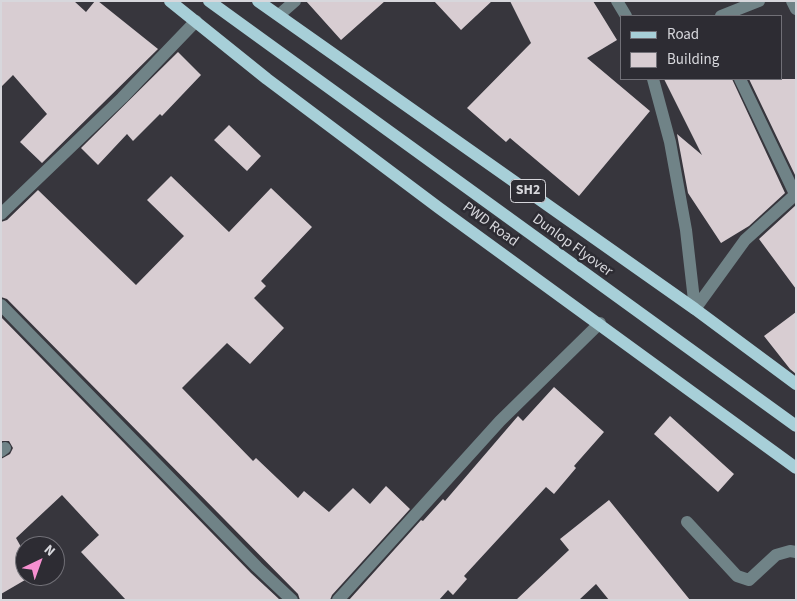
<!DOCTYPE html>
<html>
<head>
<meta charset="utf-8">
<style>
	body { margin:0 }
	#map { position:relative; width:797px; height:601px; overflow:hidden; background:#37363d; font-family:"Source Sans 3",sans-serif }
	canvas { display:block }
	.frame { position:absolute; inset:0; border:2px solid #d7d7dc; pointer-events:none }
	.legend { position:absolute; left:620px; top:15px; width:162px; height:65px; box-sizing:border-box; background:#2d2c33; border:1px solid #717077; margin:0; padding:6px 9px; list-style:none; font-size:15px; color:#d7d7dc }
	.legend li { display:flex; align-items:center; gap:10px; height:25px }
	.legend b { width:25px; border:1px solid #717077 }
	.north { position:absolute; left:15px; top:536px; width:50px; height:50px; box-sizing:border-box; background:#2d2c33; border:1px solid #717077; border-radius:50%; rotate:42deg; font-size:14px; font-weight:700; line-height:20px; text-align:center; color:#d7d7dc }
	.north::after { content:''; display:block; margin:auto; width:18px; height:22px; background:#f690d0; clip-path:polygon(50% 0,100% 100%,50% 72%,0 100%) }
</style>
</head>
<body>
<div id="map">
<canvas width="797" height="601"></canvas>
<div class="frame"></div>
<ul class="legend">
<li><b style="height:6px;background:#a7cfd8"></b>Road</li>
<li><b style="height:14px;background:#d8cdd2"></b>Building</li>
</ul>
<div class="north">N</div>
</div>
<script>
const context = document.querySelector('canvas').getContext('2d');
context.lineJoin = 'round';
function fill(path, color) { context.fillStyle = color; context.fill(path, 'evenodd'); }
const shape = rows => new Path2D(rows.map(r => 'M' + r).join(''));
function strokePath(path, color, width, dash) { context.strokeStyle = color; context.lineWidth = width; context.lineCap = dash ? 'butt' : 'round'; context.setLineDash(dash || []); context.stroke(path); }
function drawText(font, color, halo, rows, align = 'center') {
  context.font = font + ' "Source Sans 3",sans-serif'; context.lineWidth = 5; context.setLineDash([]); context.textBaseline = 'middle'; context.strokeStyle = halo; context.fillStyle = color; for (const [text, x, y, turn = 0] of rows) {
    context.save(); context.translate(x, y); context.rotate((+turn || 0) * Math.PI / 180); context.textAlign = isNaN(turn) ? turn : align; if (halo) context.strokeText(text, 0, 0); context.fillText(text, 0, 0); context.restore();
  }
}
fill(shape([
	[1,1,74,1,86,12,95,1,98,1,158,49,42,163,20,142,47,114,13,75,1,87],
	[306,1,385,1,341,40],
	[434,1,492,1,461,30],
	[510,1,593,1,617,40,587,58,650,111,579,196,510,138,506,142,467,108,531,43],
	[178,52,201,75,162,116,160,114,133,141,127,134,98,165,81,148],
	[664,79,732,79,785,193,749,226,721,243,688,193,677,134,702,155],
	[749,79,796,79,796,177],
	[229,125,261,156,247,171,214,140],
	[171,176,229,232,271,188,312,227,261,281,266,286,254,298,284,328,250,364,227,343,182,388,253,461,256,458,298,498,304,491,329,512,353,488,370,504,386,486,410,509,332,595,330,600,300,600,298,594,7,299,1,297,1,222,7,220,38,190,136,285,184,236,147,200],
	[796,205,796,289,759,239],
	[796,312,796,374,790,369,764,336],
	[1,317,251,573,280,600,126,600,81,552,99,535,62,495,16,538,25,554,25,580,1,594,1,459,10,454,13,448,9,441,1,441],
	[554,387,604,432,574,466,576,468,554,494,546,487,464,576,467,579,453,595,448,590,439,600,349,600,421,520,423,521,443,499,445,501,518,416,523,421],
	[670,416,734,474,718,492,654,434],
	[609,500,690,600,609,600,596,584,579,600,516,600,569,550,560,539]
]), '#d8cdd2');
strokePath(shape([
	[617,1,626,16],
	[792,1,796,9],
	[279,15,295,1],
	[721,16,759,1],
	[653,79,670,142,686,230,695,309],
	[740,79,795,194],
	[1,214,122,98,196,21],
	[1,305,257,567,292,600],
	[695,309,745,240,796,194],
	[1,451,5,448],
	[687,522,737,576,749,580,776,555,790,551,796,552],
	[338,600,500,421,600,323]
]), '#708387', 12);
strokePath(shape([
	[170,1,267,79,439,208,796,468],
	[209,1,796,426],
	[258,1,695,309,796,384]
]), '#a7cfd8', 12);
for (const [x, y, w] of [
	[528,191,35]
]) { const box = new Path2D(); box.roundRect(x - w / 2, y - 11.5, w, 23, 4); context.fillStyle = '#2d2c33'; context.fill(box); strokePath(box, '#d7d7dc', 1); }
drawText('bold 14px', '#d7d7dc', null, [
	["SH2",528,191]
]);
drawText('15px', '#d7d7dc', '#2d2c33', [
	["PWD Road",490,225,36],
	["Dunlop Flyover",572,246,36]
]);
</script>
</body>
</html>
